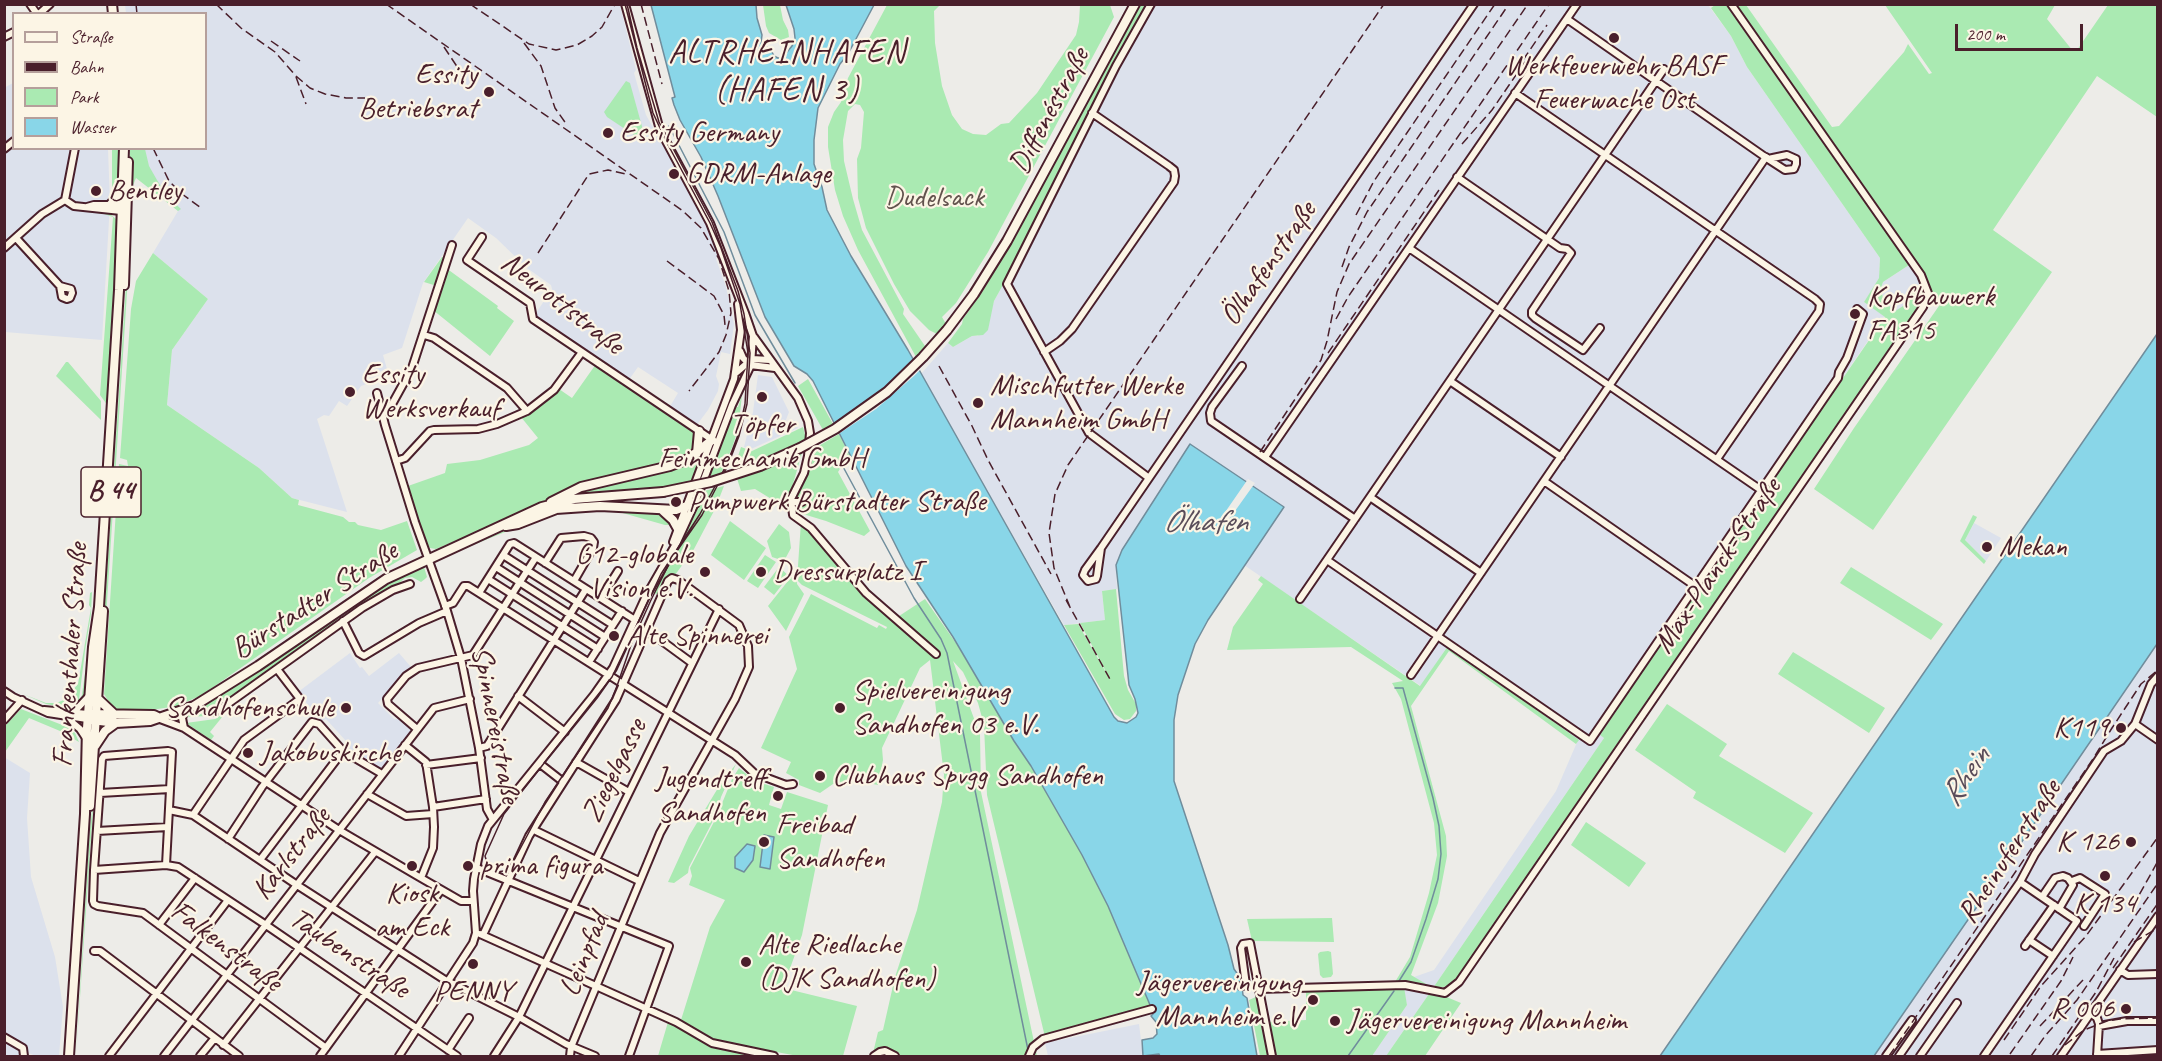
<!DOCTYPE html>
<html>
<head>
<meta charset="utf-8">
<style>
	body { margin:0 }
	#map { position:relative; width:2162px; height:1061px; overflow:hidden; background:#edece8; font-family:Caveat,sans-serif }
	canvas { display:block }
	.frame { position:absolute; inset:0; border:6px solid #4a1f2b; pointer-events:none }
	.legend { position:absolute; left:12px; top:12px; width:195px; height:138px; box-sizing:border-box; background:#fcf5e5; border:2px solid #b59f9b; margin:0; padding:8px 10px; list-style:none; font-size:18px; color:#4a1f2b }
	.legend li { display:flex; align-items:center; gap:12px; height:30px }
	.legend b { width:30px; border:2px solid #b59f9b }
	.scale { position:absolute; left:1955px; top:24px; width:128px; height:27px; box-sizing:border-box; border:3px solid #4a1f2b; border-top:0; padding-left:8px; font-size:18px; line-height:21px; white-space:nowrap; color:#4a1f2b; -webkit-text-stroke:4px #fcf5e5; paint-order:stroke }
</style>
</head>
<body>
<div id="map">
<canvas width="2162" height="1061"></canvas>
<div class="frame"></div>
<ul class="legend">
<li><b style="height:8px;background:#fcf5e5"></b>Straße</li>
<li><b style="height:8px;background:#4a1f2b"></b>Bahn</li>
<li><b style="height:16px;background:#aaeab2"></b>Park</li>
<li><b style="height:16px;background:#89d6e8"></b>Wasser</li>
</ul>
<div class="scale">200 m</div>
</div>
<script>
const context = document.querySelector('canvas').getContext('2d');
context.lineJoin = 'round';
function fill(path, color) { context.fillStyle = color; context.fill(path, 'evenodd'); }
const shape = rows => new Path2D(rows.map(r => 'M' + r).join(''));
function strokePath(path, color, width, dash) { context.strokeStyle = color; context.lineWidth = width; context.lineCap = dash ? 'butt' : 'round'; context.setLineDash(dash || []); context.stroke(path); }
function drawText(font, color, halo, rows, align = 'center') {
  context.font = font + ' Caveat,sans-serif'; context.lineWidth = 4.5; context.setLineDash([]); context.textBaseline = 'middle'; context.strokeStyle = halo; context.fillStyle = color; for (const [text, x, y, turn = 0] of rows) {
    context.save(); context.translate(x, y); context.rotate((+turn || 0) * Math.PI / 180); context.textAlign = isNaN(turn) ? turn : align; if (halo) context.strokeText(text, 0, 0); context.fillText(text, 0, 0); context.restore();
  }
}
fill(shape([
	[125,5,620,5,636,70,634,73,646,115,705,220,719,252,716,259,726,287,734,324,730,354,721,352,716,376,719,384,718,391,708,410,696,426,669,408,678,393,638,367,628,381,537,318,536,313,552,289,551,285,527,268,496,238,468,218,423,283,402,348,383,355,387,369,367,376,369,383,361,386,347,406,339,401,329,416,324,415,317,419,347,512,292,498,259,468,167,405,172,350,208,299,153,253,178,211,136,176,136,149,206,148,206,14,126,13],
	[1148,5,1708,5,1731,36,1747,67,1880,258,1879,278,1864,302,1885,316,1624,696,1626,698,1601,735,1604,738,1433,988,1414,977,1434,970,1556,791,1578,740,1448,646,1421,686,1244,565,1284,507,1116,565,1117,589,1102,591,1105,620,1064,625,921,374,948,343,953,347,972,336,978,336,990,315,994,301,1014,265],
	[13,83,14,148,108,149,110,203,102,340,5,332,4,88],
	[1909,265,1922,285,1905,297,1907,304,1894,313,1883,298,1881,288,1883,282],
	[758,375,772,377,789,412,784,425,795,420,798,428,751,449,744,447,753,412],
	[1974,523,2001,538,1986,561,1965,540],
	[2157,644,2157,1056,1874,1056,2103,722],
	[350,653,360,668,362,667,369,676,399,653,411,667,378,703,394,719,398,719,413,730,381,770,343,745,346,741,326,719,321,721,298,692],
	[4,757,30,773,27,818,31,877,55,957,63,1007,59,1056,36,1056,26,1052,19,1056,5,1056],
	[1403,987,1431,991,1386,1056,1372,1056,1407,1005],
	[1139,1024,1143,1056,1048,1056,1045,1043]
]), '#dce1ec');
fill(shape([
	[763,5,780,5,783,20,788,30,789,37,781,40,769,33,766,26],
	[887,5,940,5,934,11,935,43,942,86,952,115,962,129,973,134,986,135,1001,124,1009,123,1037,93,1076,35,1079,22,1080,5,1110,5,1114,17,988,252,956,303,942,317,946,324,937,334,929,330,910,311,894,284,866,228,858,198,857,159,861,148,864,112,860,105,855,104,848,111,843,140,844,161,853,199,862,230,904,309,903,314,925,346,916,357,858,250,843,216,835,190,828,147,828,127,834,112,841,102,848,78],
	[1140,5,1148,5,1014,265,994,301,988,330,983,335,972,336,953,347,948,343,962,324,963,319,983,291,1016,235,1108,62],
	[1715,5,1726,5,1909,265,1883,282,1881,288,1883,298,1894,312,1906,304,1904,297,1922,285,1924,295,1920,307,1457,980,1451,986,1433,988,1432,991,1461,1003,1425,1056,1386,1056,1431,991,1404,987,1407,1005,1372,1056,1260,1056,1249,1000,1258,996,1268,1022,1306,1020,1306,990,1392,987,1410,957,1429,893,1437,855,1434,823,1401,699,1392,683,1403,681,1351,647,1227,650,1233,627,1263,584,1258,580,1261,576,1420,686,1448,646,1579,740,1576,744,1449,651,1411,706,1446,836,1447,856,1438,903,1411,975,1433,988,1604,738,1600,735,1625,698,1624,696,1885,317,1864,302,1879,278,1880,258,1747,67,1731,36,1711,8],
	[1736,5,1746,5,1832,127,1839,126,1904,52,1908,44,1929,74,1932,73,1885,5,2055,5,2047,19,2073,51,2077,50,2108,5,2157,5,2157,117,2097,76,1993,230,2052,272,1873,530,1814,489,1854,428,1941,303,1930,297,1928,282,1924,275],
	[626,81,630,83,643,130,643,134,637,137,607,117,604,112],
	[112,149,121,149,115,196,112,191],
	[130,149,145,149,149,166,157,180,167,196,181,209,178,211,136,178,132,188,130,246,101,695,103,699,99,695,129,240],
	[81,211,110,214,116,219,118,228,117,289,97,600,87,658,84,696,81,701,95,604,108,406,100,395,113,217,104,214],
	[153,253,208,299,172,350,167,405,259,468,292,498,299,500,298,505,343,517,349,522,355,522,358,525,381,530,407,521,417,550,369,578,202,695,177,706,145,711,116,709,109,702,104,694,119,464,128,466,127,460,120,458,131,309,136,281],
	[442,257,446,258,437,286,424,282],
	[446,268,498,306,497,308,514,321,490,356,433,310],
	[66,362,68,362,101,401,101,420,56,376],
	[596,364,687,425,698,438,692,453,670,463,567,490,536,507,436,549,430,548,426,543,408,486,445,473,447,464,480,460,529,445,538,438,521,417,540,405,559,389,572,398],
	[808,379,833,424,823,430,798,386],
	[742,395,739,422,740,423,733,445,721,474,708,477,734,407,738,407],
	[803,427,806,439,786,508,755,489,741,491,734,469,741,447,752,451],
	[839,434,852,460,843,464,838,472,870,531,864,536,826,521,793,511,793,506,800,504,801,509,802,501,795,496,810,451],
	[702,452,691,483,555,501,570,493,671,468],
	[724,486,715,509,694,549,675,575,669,577,661,596,654,593,704,491],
	[579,508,654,511,663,514,671,521,669,525,665,525,612,510,571,510,550,514,463,549,537,517],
	[1973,515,1977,517,1965,540,1986,561,1984,564,1960,541],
	[730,521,766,548,744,580,711,555],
	[801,522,893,620,925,599,958,646,1014,741,1031,766,1082,855,1108,906,1150,1005,1138,1012,1045,1037,987,795,984,725,978,703,963,672,953,661,980,735,981,792,1037,1056,886,1056,887,1051,879,1050,873,1053,878,1032,883,1030,895,977,917,910,942,802,944,775,930,660,920,668,882,748,883,760,878,785,863,782,833,784,820,793,799,785,799,780,786,773,791,762,761,748,797,669,789,637,811,594,877,628,879,625,886,629,887,627,802,585,797,580],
	[779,524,789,532,791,548,784,561,772,557,767,541],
	[765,555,776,562,758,588,747,581],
	[422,566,424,567,427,577,425,579,421,582,412,577,405,578,397,585,339,620,219,707,212,705,208,707,206,711,208,716,184,717,381,586],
	[779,567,789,576,774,595,764,587],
	[1851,567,1943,624,1931,640,1840,583],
	[796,575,797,584,804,594,786,631,768,606,792,576],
	[1116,589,1124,676,1128,690,1136,704,1136,711,1130,719,1124,720,1115,714,1064,625,1078,624,1111,681,1080,623,1105,620,1102,591],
	[92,592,91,614,85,651,79,700,71,707,62,707,46,704,23,694,46,703,56,703,64,700,78,684,91,608,89,605,90,593],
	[1793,652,1885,708,1869,733,1778,674],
	[1667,704,1727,744,1719,756,1813,813,1785,853,1693,798,1696,792,1635,750],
	[21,709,70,728,75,733,79,742,60,731,29,718,5,752,5,726],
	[222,714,223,716,210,732,214,736,211,740,186,723,215,719],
	[102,740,99,748,93,808,76,1056,90,829,99,746],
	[736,764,721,797,717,813,689,867,688,873,674,883,668,882,689,836,721,783],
	[739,768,755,781,774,787,769,805,781,809,787,792,828,805,802,935,783,988,857,1006,843,1056,798,1056,717,1041,681,1020,710,927,725,900,689,885,692,876,690,868,716,818,732,779],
	[1586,822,1646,863,1629,887,1571,845],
	[1332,918,1334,942,1252,941,1247,919],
	[1328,951,1331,952,1333,974,1331,977,1323,978,1320,975,1318,954,1320,952],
	[668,1022,682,1027,711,1044,768,1056,658,1056]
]), '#aaeab2');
const water = shape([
	[651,5,756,5,757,18,762,35,761,43,771,50,774,56,778,58,782,58,792,46,795,38,794,29,786,5,874,5,848,54,840,64,818,108,814,140,814,164,822,187,827,210,851,256,908,350,1114,717,1118,721,1127,723,1136,717,1138,713,1135,699,1129,685,1116,565,1122,550,1190,444,1284,507,1208,620,1195,644,1178,695,1174,720,1174,781,1228,945,1234,969,1241,979,1243,995,1247,998,1257,1056,1160,1056,1159,1054,1143,1056,1142,1040,1153,1038,1157,1034,1156,1022,1151,1016,1153,1014,1150,1005,1108,906,1082,855,1031,766,1014,741,953,637,906,566,813,381,807,374,794,366,765,317,718,196,701,157,680,120,674,105,672,98,675,97,651,5],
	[2157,334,2157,644,2034,824,1874,1056,1660,1056,2157,334],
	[764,835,774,837,770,869,760,867,764,835],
	[747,844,755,846,753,860,744,872,735,868,735,857,747,844]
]);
fill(water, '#89d6e8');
strokePath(water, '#708d9c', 1.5);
fill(shape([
	[916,359,922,368,914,376,876,409,837,435,832,426,869,401],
	[1248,479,1255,483,1225,525,1219,521]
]), '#edece8');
strokePath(shape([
	[669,126,724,232,755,315,795,383],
	[841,463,914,598,941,639,947,653,1028,1050],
	[1395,688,1403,688,1433,798,1439,826,1441,854,1438,879,1426,919,1411,962,1399,981],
	[1348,1056,1394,991]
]), '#708d9c', 1.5);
const minor = shape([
	[30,4,37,14],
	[39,14,50,4],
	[1567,19,1656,81,1768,159,1785,170,1794,169,1796,164,1796,159,1787,155,1768,159],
	[4,37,14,32],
	[1515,93,1815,299,1820,304,1819,311,1717,459],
	[75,148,65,200,74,206,121,211],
	[4,149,14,141],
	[1457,177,1560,248,1567,249,1571,253,1532,311,1532,315,1535,318,1583,350,1600,328],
	[109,205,122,190],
	[87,207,94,205,121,205],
	[482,237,467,260,530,303,533,319,714,441],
	[16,238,60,286,71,289,72,293,70,298,67,299,62,297,60,286],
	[4,248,42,214,65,200],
	[1409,248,1761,490],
	[424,335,434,338,507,388,527,411],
	[754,337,798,398,808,421,810,433,808,456,804,473,791,499,793,515,811,528,866,593,936,654],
	[740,351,743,358,750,365,775,368],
	[1044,352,1060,341,1072,329,1174,182,1175,176,1174,170,1169,166,1092,113],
	[1242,366,1212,407,1210,413,1211,421,1355,519],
	[737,372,752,359,770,360],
	[1450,381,1561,457],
	[377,393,385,425,415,522,447,611,461,658,479,748,487,809,492,818],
	[383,410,391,406,412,368,452,245],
	[1265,457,1577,4],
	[396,461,405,458,430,431,434,430,478,429,497,424,527,411,554,390,582,352],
	[1149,478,1089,433,1007,284,1116,66,1151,4],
	[1544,481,1695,586],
	[1370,497,1481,573],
	[791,502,802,502],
	[673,542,734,379,741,330,738,304],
	[1101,548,1097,576,1096,579,1088,581,1083,575,1085,570,1101,548,1149,478,1474,4],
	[503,555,613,625],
	[1327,560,1590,741,1838,378,1839,372,1847,358,1863,314,1857,309],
	[545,563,561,538,584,536,591,538,594,542,593,548,574,581],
	[496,567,605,637],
	[488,579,598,649],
	[479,593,510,544,514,543,635,620],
	[601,598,618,571],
	[1300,599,1664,69],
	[445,606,453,603,464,586,468,586,735,755,754,773,786,785,793,784],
	[343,621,359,653,364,656,419,623,447,611],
	[647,630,692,663],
	[589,662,622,611],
	[1411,675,1766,157],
	[4,691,13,697,48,713,87,719],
	[518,696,565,732],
	[44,710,88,714],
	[74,712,89,696],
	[214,712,222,708,362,608,393,590,410,584],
	[67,718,80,729,86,738],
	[160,719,184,728,339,830,421,878,461,901,473,901],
	[4,720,22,700],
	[2135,724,2158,740],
	[184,728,182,718,185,710],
	[417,729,388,704,387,699,406,676,418,668,473,655,536,557],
	[405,745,426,762,433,807,434,827,433,848,421,878],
	[479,748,487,746,586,589],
	[576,762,629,792],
	[539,763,562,781],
	[426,765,481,758],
	[100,793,170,789],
	[367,794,406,816,433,814],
	[433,807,486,799],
	[169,810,193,815,297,885,445,980,519,1017,566,1044,595,1056],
	[193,815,244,740,300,699,277,669],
	[534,830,639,881],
	[97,831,168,827],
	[228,839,262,787,312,722,319,724,343,751,382,774],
	[260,860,343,751],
	[477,868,669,946,629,1056],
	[94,870,166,865],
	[2072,881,2080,878,2105,894,2084,926],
	[2042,897,2055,878,2063,876,2068,878,2073,885,2059,909],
	[159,925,195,878],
	[480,934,676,1022,712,1043,774,1056],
	[483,935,529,836,616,700,668,581,672,578,678,580,739,625,748,646,749,667,735,699,660,833,571,1047,570,1056],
	[2029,940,2053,956],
	[2025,946,2054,905],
	[94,951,100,951,239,1056],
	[2120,970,2128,975,2158,974],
	[1241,986,1246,985,1241,948,1243,944,1250,943,1272,1056],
	[1259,989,1405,985,1445,993,1459,982,1923,307,1928,293,1921,275,1731,4],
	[2091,1013,2097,1018,2099,1024,2097,1056],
	[2099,1026,2127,1021,2158,1021],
	[4,1037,23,1048,24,1056],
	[223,1045,375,852],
	[326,1048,143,913,98,906,94,904,93,901,94,870,102,759,104,756,168,751,172,752,166,865,178,867,266,925,457,1056],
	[448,1050,469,1018],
	[2097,1054,2158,1050],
	[109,1056,228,900],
	[164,1056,434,708,470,699],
	[200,1056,214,1039],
	[320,1056,441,890],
	[399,1056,473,943,476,933,473,891,474,879,481,844,488,826,594,695,613,668,646,596,677,542,695,503,732,405,751,365,753,336,745,313,710,223,660,130,625,4],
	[494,1056,519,1017,719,609],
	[874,1056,880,1052,885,1051,895,1056],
	[1029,1056,1033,1047,1043,1039,1152,1009],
	[1886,1056,1912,1020],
	[1899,1056,2020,882,2035,854,2104,751,2121,741,2135,724,2151,684,2158,676],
	[1920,1056,1957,1003],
	[1984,1056,2077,921,2020,882],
	[2061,1056,2158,916]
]);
const major = shape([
	[112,4,113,14],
	[124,285,128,162],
	[947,330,974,294,1007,241,1135,4],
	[697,453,699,431],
	[551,502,581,487,670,466,688,459,712,440],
	[556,509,600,506,676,510,695,503],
	[662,510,673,520,678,529],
	[506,526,518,524,559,508],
	[97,698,115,715],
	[92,714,154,715,158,717],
	[92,720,116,723,150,721,194,706,258,666,386,579,542,507,574,499,663,492],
	[95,746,105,731,116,723],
	[90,806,103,611],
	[69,1056,85,814,87,728,93,647,99,607,119,290,124,148]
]);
strokePath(minor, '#4a1f2b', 10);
strokePath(major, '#4a1f2b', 12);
strokePath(minor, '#fcf5e5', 6);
strokePath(major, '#fcf5e5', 8);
strokePath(shape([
	[625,4,653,113,666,141,710,223,721,248,740,304,748,353,745,404,738,435,727,464,700,514,661,574,612,677,504,814,485,856,488,866,496,872,504,871,511,866,545,802,608,708,617,686,632,642,651,600,672,558,702,515,728,465,739,436,747,404,750,353,744,314,738,291,712,222,659,122,637,48,627,4]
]), '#4a1f2b', 1.5);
strokePath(shape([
	[136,4,137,14],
	[216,4,241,28,275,52,296,76,310,88,325,94,346,98,365,98],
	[386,4,683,211,701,228,719,259,729,291,731,313,726,335,719,352,689,391],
	[470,4,529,44,556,50,577,45,592,36,602,27,615,4],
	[641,4,662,84],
	[271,41,300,61],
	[524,43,541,66,555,108,567,125],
	[444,47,464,77],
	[1523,60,1547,25],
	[296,77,306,104],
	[1462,144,1492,110,1529,56],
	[153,148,169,181,182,194,201,208],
	[1356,215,1374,181,1495,4],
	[538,253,589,174,608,170,626,174],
	[667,261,714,296,724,315,725,325],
	[1342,267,1349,247,1367,212,1509,4],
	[1336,319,1348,297,1549,4],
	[1328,353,1439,190],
	[939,366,972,426,988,460,1051,574],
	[1260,452,1321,360,1327,341,1337,292,1349,264,1528,4],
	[1066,600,1111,681],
	[1070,607,1054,568,1049,533,1055,494,1068,465,1384,4],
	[2133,906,2158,861],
	[2134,942,2158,928],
	[2113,968,2158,903],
	[2040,1026,2083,980],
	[2004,1040,2041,986,2086,936,2158,837],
	[2065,1045,2084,1030,2107,1021,2120,1019,2158,1018],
	[2010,1054,2061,981,2073,957],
	[1889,1056,2093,759,2112,728,2141,684,2158,670],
	[2031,1056,2045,1036,2077,1000,2158,883],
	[2052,1056,2096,992,2114,958]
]), '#4a1f2b', 1.5, [9, 4.5]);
const majorBridge = shape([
	[663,492,711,482,760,466,800,448,835,429,887,392,923,357,947,330]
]);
strokePath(majorBridge, '#4a1f2b', 12, []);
strokePath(majorBridge, '#fcf5e5', 8);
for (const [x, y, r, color] of [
	[1614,38,6,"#4a1f2b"],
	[489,92,6,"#4a1f2b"],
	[608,133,6,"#4a1f2b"],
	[674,174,6,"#4a1f2b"],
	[96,191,6,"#4a1f2b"],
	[1855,314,6,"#4a1f2b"],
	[350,392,6,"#4a1f2b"],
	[762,397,6,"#4a1f2b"],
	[978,403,6,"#4a1f2b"],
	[676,502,6,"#4a1f2b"],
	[1987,547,6,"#4a1f2b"],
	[705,572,6,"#4a1f2b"],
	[761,572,6,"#4a1f2b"],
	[614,636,6,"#4a1f2b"],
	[346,708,6,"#4a1f2b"],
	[840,708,6,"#4a1f2b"],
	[2121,728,6,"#4a1f2b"],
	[248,753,6,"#4a1f2b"],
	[820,776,6,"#4a1f2b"],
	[778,796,6,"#4a1f2b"],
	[764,842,6,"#4a1f2b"],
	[2131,842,6,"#4a1f2b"],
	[412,866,6,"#4a1f2b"],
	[468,866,6,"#4a1f2b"],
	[2105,876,6,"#4a1f2b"],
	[746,962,6,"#4a1f2b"],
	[473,964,6,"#4a1f2b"],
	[1313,1000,6,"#4a1f2b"],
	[2126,1009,6,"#4a1f2b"],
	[1335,1021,6,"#4a1f2b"]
]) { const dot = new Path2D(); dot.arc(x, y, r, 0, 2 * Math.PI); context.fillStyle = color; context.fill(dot); strokePath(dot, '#fcf5e5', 2); }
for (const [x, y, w] of [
	[111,492,60]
]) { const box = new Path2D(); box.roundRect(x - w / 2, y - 25, w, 50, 4.5); context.fillStyle = '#fcf5e5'; context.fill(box); strokePath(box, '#4a1f2b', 1.5); }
drawText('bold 28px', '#4a1f2b', null, [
	["B 44",111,492]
]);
drawText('30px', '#4a1f2b', '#fcf5e5', [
	["Werkfeuerwehr BASF",1614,66,"center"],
	["Feuerwache Ost",1614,100,"center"],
	["Essity",477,75,"right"],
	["Betriebsrat",477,109,"right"],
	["Essity Germany",620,133],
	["GDRM-Anlage",686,174],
	["Bentley",108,191],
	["Kopfbauwerk",1867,297],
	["FA315",1867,331],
	["Essity",362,375],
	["Werksverkauf",362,409],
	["Mischfutter Werke",990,386],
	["Mannheim GmbH",990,420],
	["Töpfer",762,425,"center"],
	["Feinmechanik GmbH",762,459,"center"],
	["Pumpwerk Bürstadter Straße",688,502],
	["Mekan",1999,547],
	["G12-globale",693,555,"right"],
	["Vision e.V.",693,589,"right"],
	["Dressurplatz I",773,572],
	["Alte Spinnerei",626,636],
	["Spielvereinigung",852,691],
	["Sandhofen 03 e.V.",852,725],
	["Sandhofenschule",334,708,"right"],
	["K119",2109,728,"right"],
	["Jakobuskirche",260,753],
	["Clubhaus Spvgg Sandhofen",832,776],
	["Jugendtreff",766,779,"right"],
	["Sandhofen",766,813,"right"],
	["Freibad",776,825],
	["Sandhofen",776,859],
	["K 126",2119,842,"right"],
	["prima figura",480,866],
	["Kiosk",412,894,"center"],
	["am Eck",412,928,"center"],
	["K 134",2105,904,"center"],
	["Alte Riedlache",758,945],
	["(DJK Sandhofen)",758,979],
	["Jägervereinigung",1301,983,"right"],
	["Mannheim e.V",1301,1017,"right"],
	["PENNY",473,992,"center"],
	["R 006",2114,1009,"right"],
	["Jägervereinigung Mannheim",1347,1021]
], 'left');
drawText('30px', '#4a1f2b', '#fcf5e5', [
	["Diffenéstraße",1050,111,-62],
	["Ölhafenstraße",1269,264,-55],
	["Neurottstraße",562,304,38],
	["Max-Planck-Straße",1718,566,-56],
	["Bürstadter Straße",315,601,-33],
	["Frankenthaler Straße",71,655,-86],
	["Spinnereistraße",495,725,79],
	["Ziegelgasse",615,771,-64],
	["Rheinuferstraße",2010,852,-57],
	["Karlstraße",292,854,-52],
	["Falkenstraße",226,947,37],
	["Taubenstraße",349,954,34],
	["Leinpfad",585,955,-68]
]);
drawText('30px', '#62524d', '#fcf5e5', [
	["Dudelsack",934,198]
]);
drawText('italic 32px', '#5a4d5a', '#fcf5e5', [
	["Ölhafen",1205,523],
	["Rhein",1966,777,-56]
]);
context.letterSpacing = '1.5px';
drawText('33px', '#4a1f2b', '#fcf5e5', [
	["ALTRHEINHAFEN",787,53],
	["(HAFEN 3)",787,91]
]);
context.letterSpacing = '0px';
</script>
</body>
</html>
